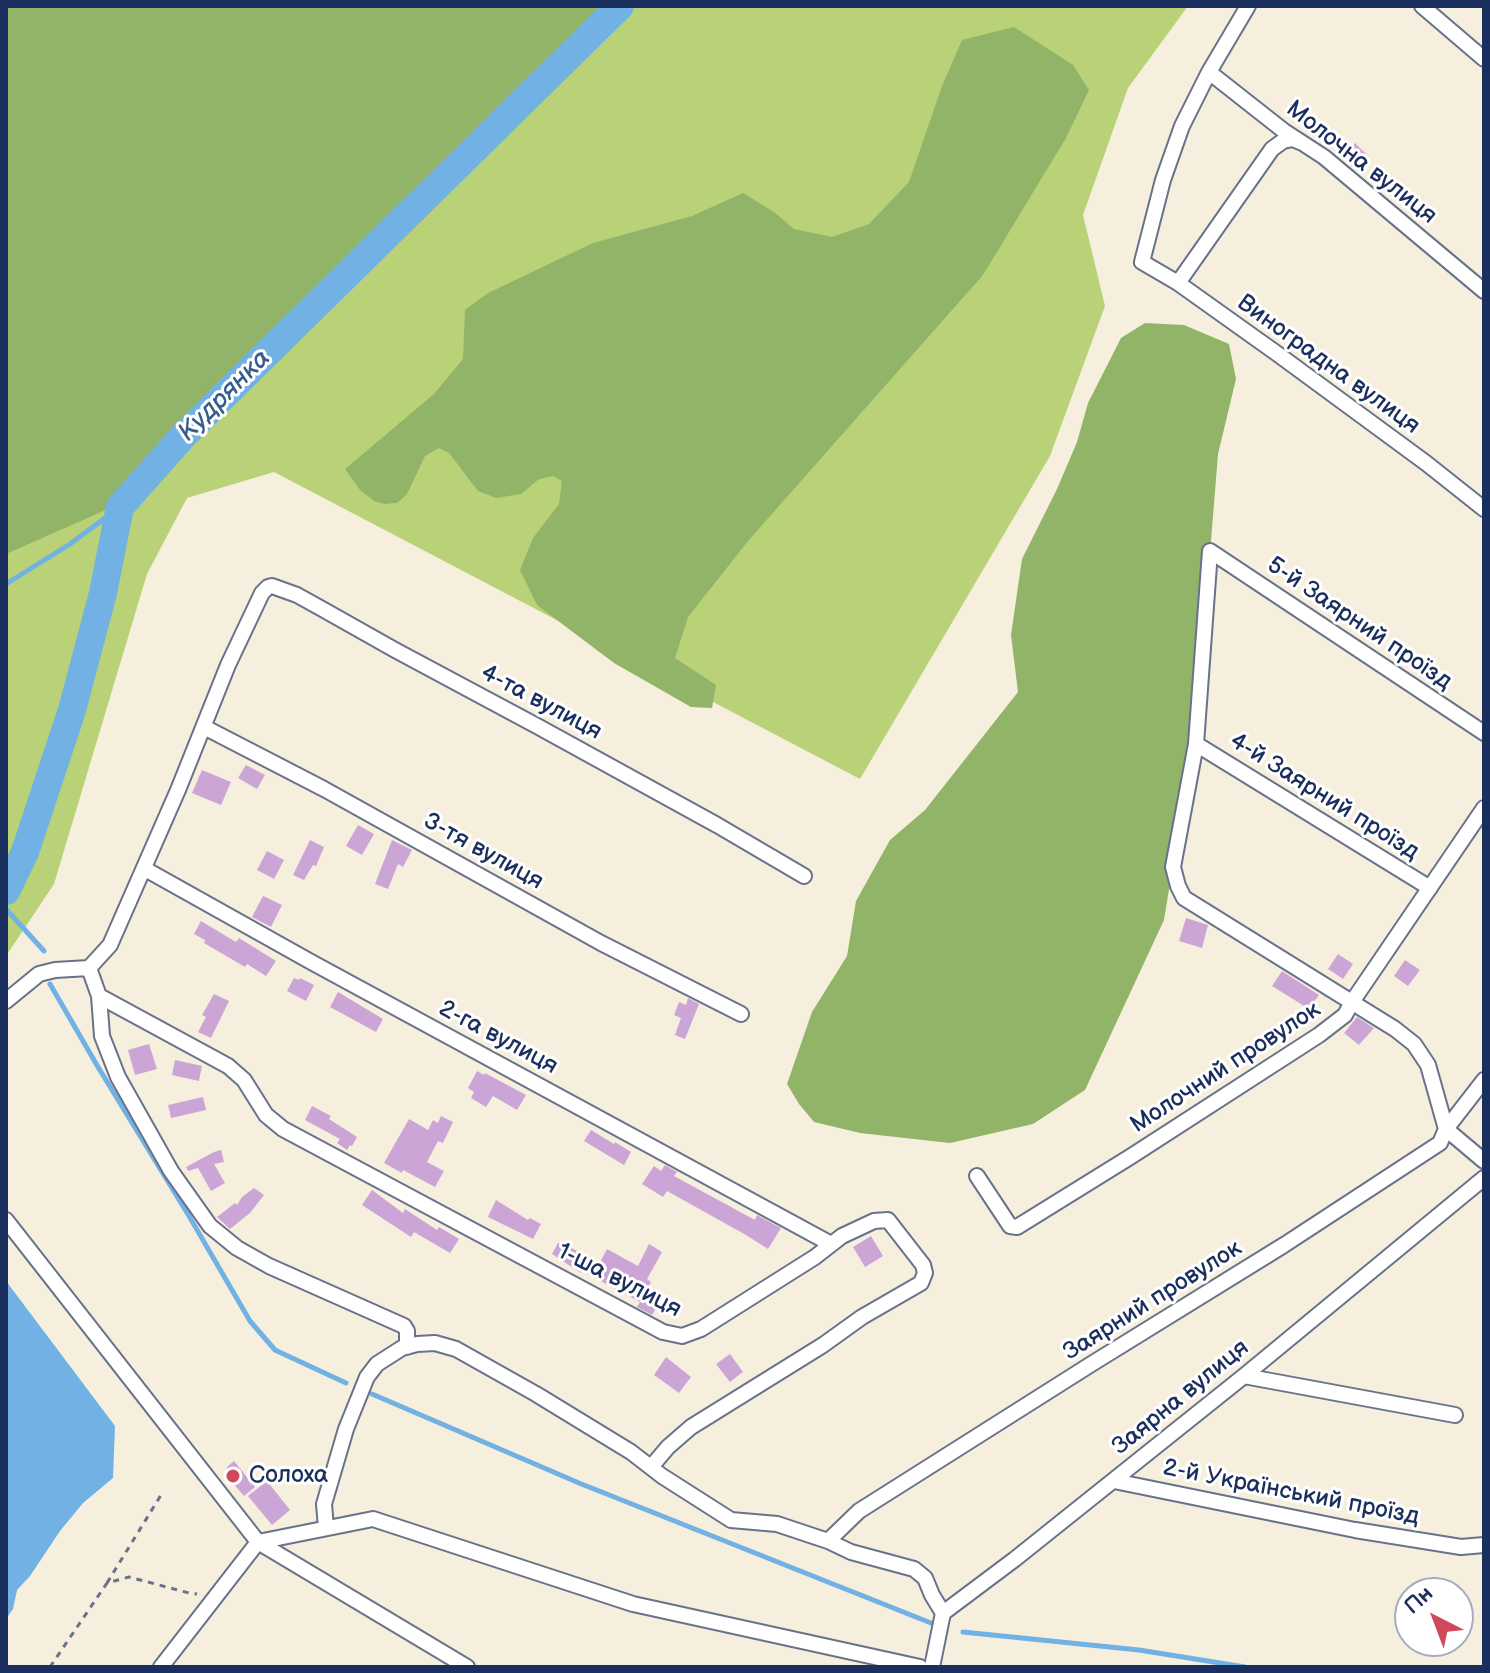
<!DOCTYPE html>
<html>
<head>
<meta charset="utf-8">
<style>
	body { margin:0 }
	#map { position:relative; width:1490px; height:1673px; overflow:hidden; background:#f6efdd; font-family:"Balsamiq Sans",sans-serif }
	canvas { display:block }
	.frame { position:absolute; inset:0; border:8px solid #1b2f5e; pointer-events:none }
	.north { position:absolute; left:1394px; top:1577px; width:80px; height:80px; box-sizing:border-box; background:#fff; border:2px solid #a4acbf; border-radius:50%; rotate:318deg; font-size:22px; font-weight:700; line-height:32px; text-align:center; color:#1b2f5e }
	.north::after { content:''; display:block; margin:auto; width:28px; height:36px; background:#d1495b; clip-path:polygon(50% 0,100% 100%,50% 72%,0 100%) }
</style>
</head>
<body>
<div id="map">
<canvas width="1490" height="1673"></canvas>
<div class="frame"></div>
<div class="north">Пн</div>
</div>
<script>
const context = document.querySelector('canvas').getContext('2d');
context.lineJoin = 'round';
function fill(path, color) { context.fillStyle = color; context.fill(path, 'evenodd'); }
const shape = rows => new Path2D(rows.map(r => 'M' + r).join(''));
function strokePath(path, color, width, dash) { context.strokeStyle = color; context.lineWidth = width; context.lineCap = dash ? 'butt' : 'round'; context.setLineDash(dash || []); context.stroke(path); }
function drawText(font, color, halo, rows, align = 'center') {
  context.font = font + ' "Balsamiq Sans",sans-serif'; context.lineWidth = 6; context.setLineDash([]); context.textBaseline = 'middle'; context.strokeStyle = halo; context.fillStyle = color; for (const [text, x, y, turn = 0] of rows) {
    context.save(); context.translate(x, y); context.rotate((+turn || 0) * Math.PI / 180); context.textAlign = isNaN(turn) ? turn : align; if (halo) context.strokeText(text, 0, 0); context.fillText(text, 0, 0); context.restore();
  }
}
fill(shape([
	[6,6,1188,6,1128,88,1083,215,1105,306,1050,456,860,779,274,472,187,498,147,574,54,884,6,956]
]), '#b9d278');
fill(shape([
	[6,6,613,6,292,323,206,413,194,420,108,509,6,554],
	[1014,27,1073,65,1089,90,1066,138,983,275,748,541,688,617,675,658,716,685,712,708,691,707,614,663,537,605,520,570,533,538,559,504,562,481,553,476,539,479,521,494,496,498,478,491,449,453,439,448,425,456,407,494,397,503,384,504,374,501,360,490,345,469,434,394,463,359,465,310,488,293,593,243,692,216,743,193,774,212,794,229,832,237,869,224,909,182,942,86,962,40],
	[1145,323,1184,325,1229,344,1236,379,1218,454,1196,726,1164,920,1085,1090,1033,1124,950,1143,860,1133,814,1122,799,1104,787,1084,812,1012,847,956,856,901,890,840,925,810,1018,692,1011,635,1022,559,1057,489,1077,442,1088,403,1121,338]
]), '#92b468');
fill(shape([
	[6,1281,115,1426,113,1478,83,1503,60,1531,30,1576,17,1590,13,1609,6,1619]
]), '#71b1e4');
strokePath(shape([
	[6,584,70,544,120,507],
	[6,909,44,951],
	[50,984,98,1067,189,1216,250,1321,275,1350,346,1383],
	[372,1394,579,1483,936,1625],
	[963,1632,1139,1650,1245,1667]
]), '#71b1e4', 5);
strokePath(shape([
	[6,891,25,852,72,710,103,593,120,507,184,435,620,6]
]), '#71b1e4', 28);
fill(shape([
	[1355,143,1369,157,1356,170,1342,156],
	[246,765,265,775,257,789,238,778],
	[202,770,231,782,221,805,192,793],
	[358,825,374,834,362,855,346,846],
	[310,840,324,847,316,866,313,865,304,880,293,875],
	[392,840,412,850,403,867,398,864,388,889,375,884],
	[267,851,284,860,274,879,257,870],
	[263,896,282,905,271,927,252,917],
	[1186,918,1208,925,1202,948,1179,941],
	[201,921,236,942,239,938,276,961,266,976,247,964,245,967,204,943,205,940,194,934],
	[1338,954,1353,964,1343,979,1328,969],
	[1405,960,1420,970,1408,986,1394,976],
	[1282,971,1319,995,1309,1009,1272,986],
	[294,978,299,980,300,978,314,985,306,1001,287,991],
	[338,992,383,1019,376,1032,330,1007],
	[214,994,229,1001,211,1038,198,1032,206,1017,202,1015],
	[688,998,699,1004,685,1039,675,1035,681,1018,674,1015,679,1002,686,1005],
	[1357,1017,1374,1028,1359,1045,1344,1033],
	[149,1044,157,1069,135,1075,128,1050],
	[175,1060,202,1066,199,1081,172,1075],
	[477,1071,484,1075,485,1073,526,1095,517,1110,493,1096,486,1107,471,1098,474,1092,468,1088],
	[203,1097,206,1110,171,1118,168,1105],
	[312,1106,331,1116,329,1119,357,1137,352,1146,350,1145,347,1150,337,1143,340,1139,305,1120],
	[441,1116,453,1122,443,1143,438,1141,427,1162,444,1171,435,1187,403,1170,402,1173,384,1163,409,1119,428,1130,433,1120,438,1123],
	[591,1130,614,1144,615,1142,631,1152,624,1165,584,1141],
	[221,1150,224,1162,214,1164,225,1183,211,1191,198,1168,188,1171,186,1167,214,1152],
	[665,1165,677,1172,674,1176,755,1220,757,1215,781,1228,768,1249,746,1235,667,1191,663,1197,642,1184,654,1166,661,1171],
	[254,1188,264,1195,250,1213,230,1229,217,1217,235,1203,237,1205,242,1197],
	[372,1190,403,1213,405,1209,437,1230,439,1227,459,1239,450,1253,414,1232,411,1237,362,1205],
	[496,1200,528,1220,530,1218,541,1224,533,1239,488,1217],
	[871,1236,883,1256,865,1267,853,1247],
	[558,1243,563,1243,577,1251,575,1254,598,1266,607,1249,638,1266,649,1244,662,1252,647,1279,651,1282,642,1298,657,1306,652,1315,637,1307,640,1302,582,1271,581,1273,552,1254],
	[730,1354,743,1372,730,1382,716,1364],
	[666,1357,691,1377,679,1393,654,1375],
	[234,1461,255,1487,244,1496,226,1475,227,1467],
	[267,1481,290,1510,272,1525,248,1496]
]), '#cca5d7');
const street = shape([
	[1248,6,1209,72,1182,126,1163,180,1142,262,1178,283,1279,355,1426,463,1484,509],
	[1422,6,1484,59],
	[1209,72,1284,131,1324,157,1484,291],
	[1178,283,1272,149,1283,141,1293,139,1300,142],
	[204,727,324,789,601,943,741,1014],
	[1484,733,1210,551,1196,744,1173,867,1178,886,1184,898,1395,1029,1414,1044,1428,1065,1446,1129,1484,1161],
	[1196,744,1430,888],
	[145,869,313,963,831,1244],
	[89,968,99,996,228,1066,244,1080,266,1115,283,1129,663,1332,682,1336,701,1329,815,1257,842,1236,874,1221,888,1220,923,1265,925,1273,921,1283,862,1317,823,1345,691,1427,668,1447,651,1467],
	[99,996,102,1036,118,1077,171,1171,210,1226,237,1248,269,1266,404,1326,407,1331,407,1347],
	[6,1001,39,974,55,970,89,968,110,945,178,790,228,665,262,593,268,587,272,586,297,595,324,610,395,650,537,726,717,825,804,876],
	[977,1176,1010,1226,1017,1227,1130,1157,1319,1035,1345,1015,1352,1002,1484,808],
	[6,1220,258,1542,467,1667],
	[1244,1376,1455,1415],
	[1114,1481,1355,1530,1461,1547,1484,1545],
	[326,1528,324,1504,346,1429,367,1377,377,1364,402,1348,417,1344,435,1343,456,1349,536,1394,631,1452,662,1476,731,1520,777,1524,828,1541,851,1552,914,1569,925,1578,932,1595,943,1613],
	[828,1541,859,1511,1093,1363,1284,1245,1440,1143,1446,1129,1484,1080],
	[161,1667,258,1542,373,1519,633,1604,920,1667],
	[932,1667,943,1613,1015,1559,1244,1376,1484,1178]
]);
strokePath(street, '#68728a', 18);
strokePath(shape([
	[107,1583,161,1495],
	[50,1667,107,1583,129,1577,189,1593,197,1594]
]), '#68728a', 3, [6, 6]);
strokePath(street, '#fff', 14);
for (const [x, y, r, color] of [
	[233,1476,8,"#d1495b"]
]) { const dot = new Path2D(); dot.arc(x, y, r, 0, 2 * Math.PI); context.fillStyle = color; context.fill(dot); strokePath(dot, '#fff', 3); }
drawText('24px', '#1b2f5e', '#fff', [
	["Молочна вулиця",1361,163,38],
	["Виноградна вулиця",1328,365,36],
	["5-й Заярний проїзд",1359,624,34],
	["4-та вулиця",541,703,28],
	["4-й Заярний проїзд",1324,797,32],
	["3-тя вулиця",483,852,29],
	["2-га вулиця",498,1038,28],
	["Молочний провулок",1226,1068,-33],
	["1-ша вулиця",619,1281,27],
	["Заярний провулок",1153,1301,-32],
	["Заярна вулиця",1181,1398,-39],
	["2-й Український проїзд",1291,1493,11]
]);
drawText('24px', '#1b2f5e', '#fff', [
	["Солоха",249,1476]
], 'left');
drawText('italic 26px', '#395c8d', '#fff', [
	["Кудрянка",225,396,-45]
]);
</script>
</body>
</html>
